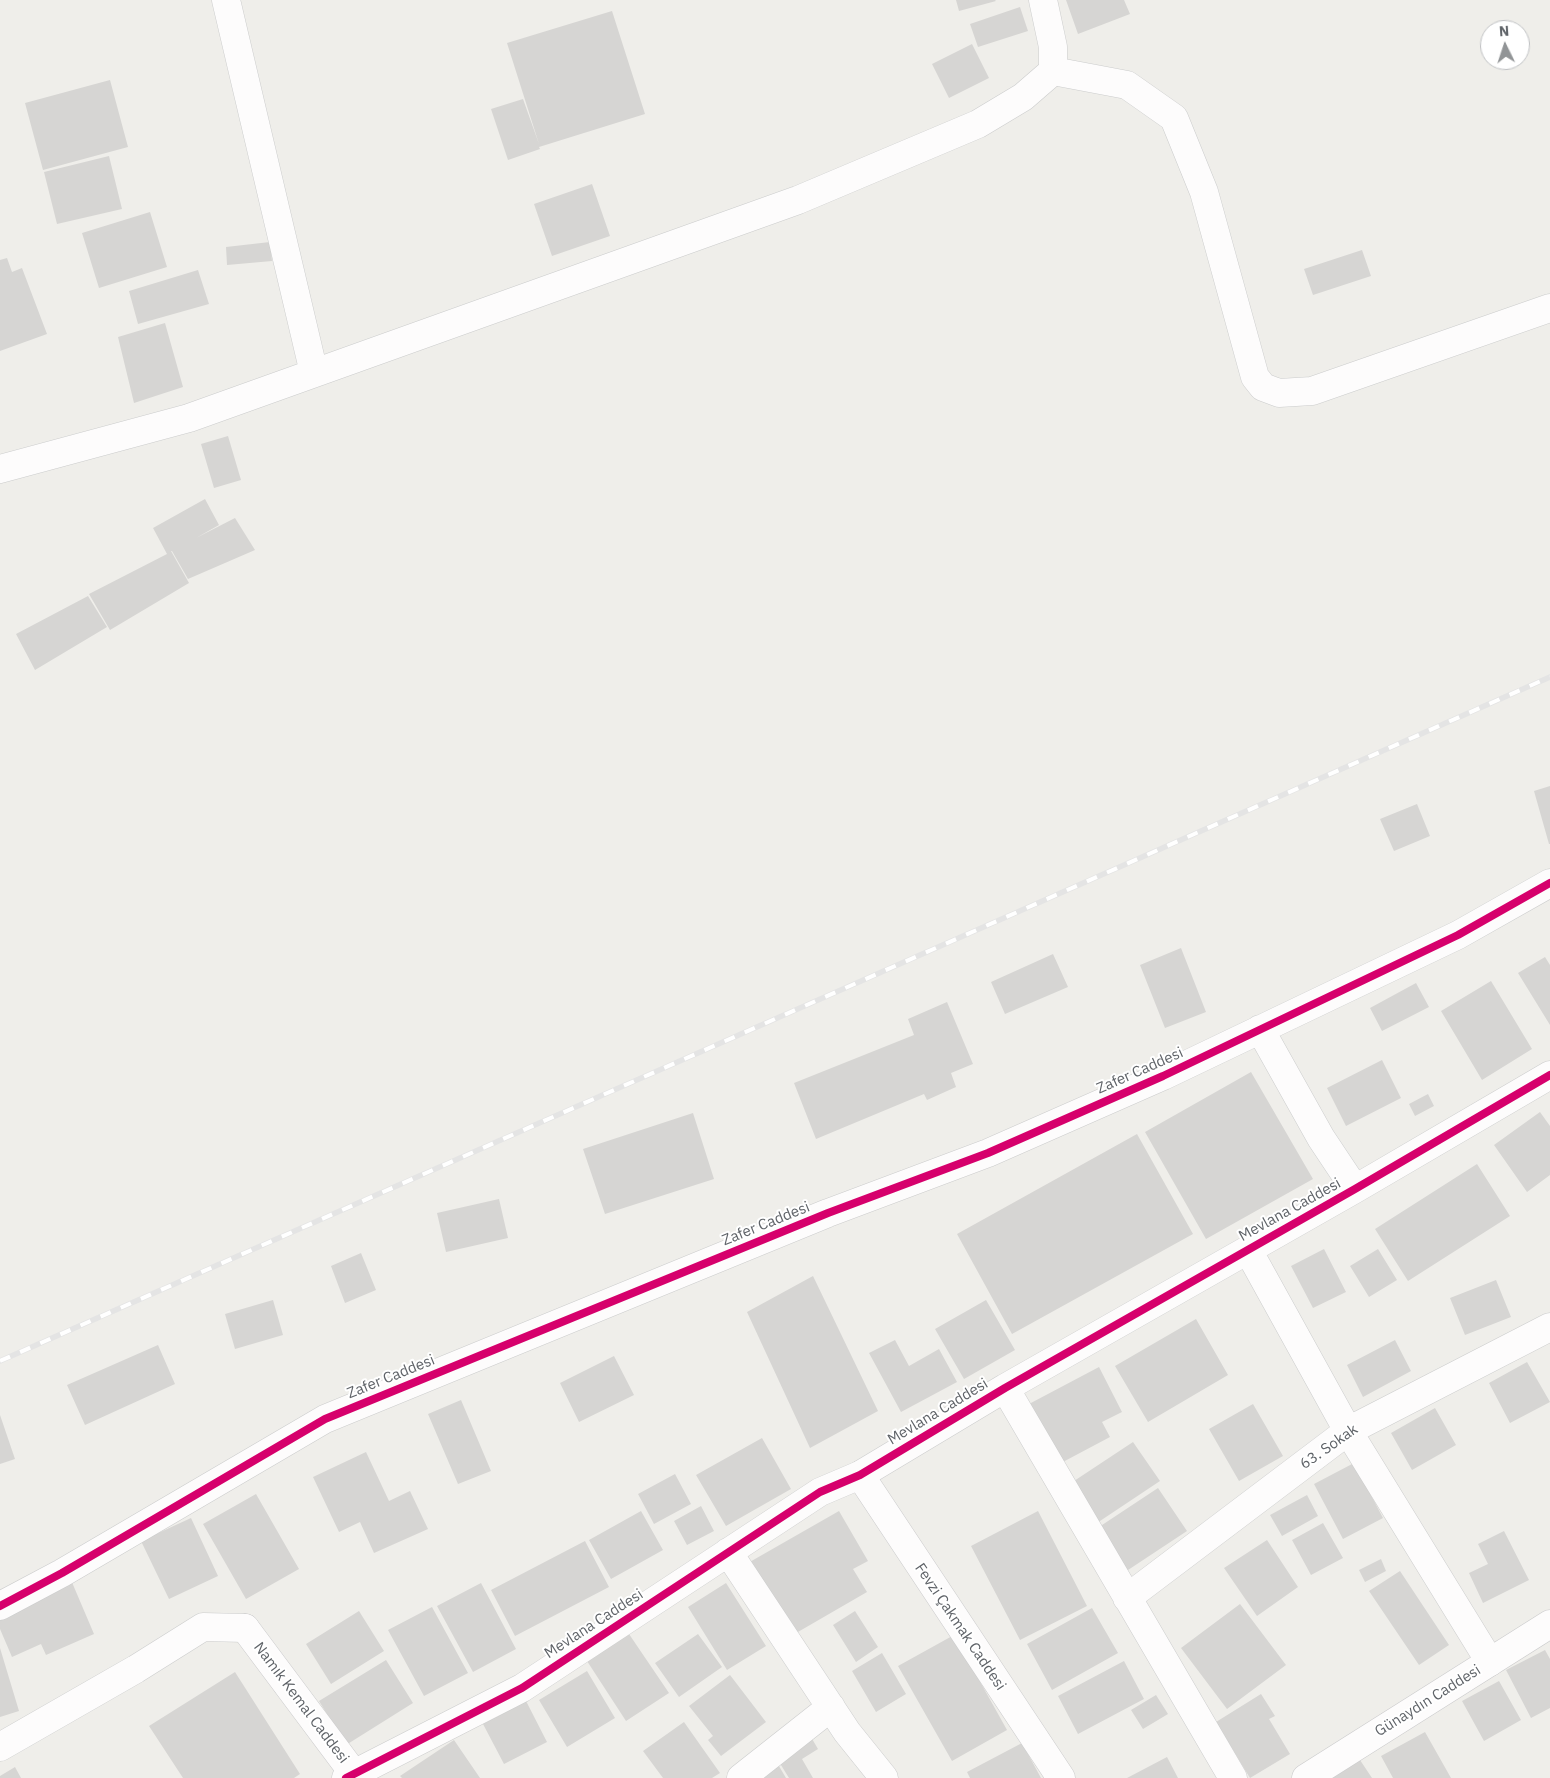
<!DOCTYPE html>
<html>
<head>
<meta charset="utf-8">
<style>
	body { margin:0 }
	#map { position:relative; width:1550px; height:1778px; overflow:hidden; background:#efeeea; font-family:"IBM Plex Sans",sans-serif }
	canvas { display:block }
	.north { position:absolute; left:1480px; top:20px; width:50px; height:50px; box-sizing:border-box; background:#fff; border:1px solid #bfc1c3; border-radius:50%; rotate:356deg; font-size:14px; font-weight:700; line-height:20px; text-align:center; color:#5f6368 }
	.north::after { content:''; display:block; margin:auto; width:18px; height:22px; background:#919496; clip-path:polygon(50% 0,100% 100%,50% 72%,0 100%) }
</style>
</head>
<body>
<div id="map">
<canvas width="1550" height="1778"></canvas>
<div class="north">N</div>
</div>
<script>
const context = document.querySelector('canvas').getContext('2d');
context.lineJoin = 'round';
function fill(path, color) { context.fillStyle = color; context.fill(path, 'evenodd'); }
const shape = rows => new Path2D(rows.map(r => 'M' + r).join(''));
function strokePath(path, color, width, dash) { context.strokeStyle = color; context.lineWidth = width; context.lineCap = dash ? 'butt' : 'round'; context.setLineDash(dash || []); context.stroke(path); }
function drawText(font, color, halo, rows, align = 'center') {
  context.font = font + ' "IBM Plex Sans",sans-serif'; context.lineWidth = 4; context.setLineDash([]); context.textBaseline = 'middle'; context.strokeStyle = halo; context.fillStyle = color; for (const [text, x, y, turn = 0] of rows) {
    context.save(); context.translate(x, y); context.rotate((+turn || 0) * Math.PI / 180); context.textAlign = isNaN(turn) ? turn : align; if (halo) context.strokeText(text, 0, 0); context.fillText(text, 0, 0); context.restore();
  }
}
fill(shape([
	[956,0,995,0,996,1,959,11],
	[1066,0,1124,0,1130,14,1078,34],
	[1020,7,1028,31,978,47,970,24],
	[612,11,645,114,539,147,540,149,508,160,491,109,523,99,539,144,507,43],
	[972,44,989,78,949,98,932,64],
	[110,80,128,147,43,170,25,103],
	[109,156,122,209,57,224,44,172],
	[592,184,610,236,552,256,534,204],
	[150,212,167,267,99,288,82,233],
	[270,242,272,261,227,265,226,247],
	[1362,250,1371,276,1313,295,1304,269],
	[7,258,12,272,22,268,47,334,0,351,0,260],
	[198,270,209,304,138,324,129,291],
	[165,323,183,387,134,403,118,337],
	[228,436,241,480,214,488,201,444],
	[205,499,219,525,196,538,235,518,255,550,188,579,172,551,171,551,189,583,110,630,89,594,167,554,153,528],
	[88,596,107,627,35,670,16,634],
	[1550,786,1550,844,1549,844,1534,791],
	[1417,804,1430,836,1394,851,1380,819],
	[1181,948,1206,1012,1165,1028,1140,965],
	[1053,954,1068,987,1005,1014,991,982],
	[1545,957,1550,965,1550,1025,1518,973],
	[1491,981,1532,1049,1482,1080,1441,1011],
	[1416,983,1429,1007,1382,1031,1370,1008],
	[947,1002,973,1064,951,1073,956,1087,927,1100,924,1094,816,1139,794,1083,914,1035,908,1019],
	[1382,1060,1401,1098,1346,1126,1327,1088],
	[1251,1072,1313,1179,1206,1239,1145,1132],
	[1428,1094,1434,1106,1415,1116,1409,1104],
	[1540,1112,1550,1126,1550,1175,1527,1192,1494,1145],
	[693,1113,714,1179,605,1214,583,1149],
	[1137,1134,1193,1234,1012,1334,957,1234],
	[1477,1164,1510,1216,1408,1281,1375,1229],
	[499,1199,508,1238,446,1252,437,1213],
	[1324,1249,1346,1292,1313,1308,1291,1266],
	[1378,1249,1397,1280,1369,1297,1350,1266],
	[361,1253,376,1290,345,1303,331,1266],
	[813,1276,878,1411,810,1448,747,1312],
	[1496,1280,1511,1317,1465,1335,1450,1298],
	[273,1300,283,1335,235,1349,225,1314],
	[986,1300,1015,1350,964,1379,935,1329],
	[1196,1319,1228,1375,1148,1422,1115,1366],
	[895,1340,909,1366,939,1349,957,1382,901,1412,869,1353],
	[1395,1340,1411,1371,1363,1397,1347,1365],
	[158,1345,175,1384,85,1425,67,1385],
	[614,1356,634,1395,579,1422,560,1383],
	[1527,1362,1550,1402,1510,1423,1489,1383],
	[1099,1367,1122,1412,1102,1422,1110,1437,1061,1463,1029,1404],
	[461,1400,491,1471,458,1484,428,1414],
	[1253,1404,1283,1456,1239,1481,1209,1429],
	[1435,1408,1456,1445,1412,1470,1391,1433],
	[0,1415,15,1459,0,1464],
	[762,1438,791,1489,726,1526,696,1475],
	[1133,1442,1160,1481,1097,1523,1071,1483],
	[366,1452,389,1501,410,1491,428,1529,374,1553,360,1522,339,1532,313,1477],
	[1354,1463,1383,1518,1343,1539,1314,1484],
	[675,1474,691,1504,654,1524,638,1494],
	[1158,1488,1187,1531,1125,1572,1096,1529],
	[256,1494,299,1569,246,1599,203,1524],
	[1307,1495,1318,1516,1282,1536,1270,1515],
	[701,1506,714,1531,687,1545,674,1521],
	[641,1511,663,1550,611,1579,589,1540],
	[839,1511,868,1561,853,1569,867,1592,791,1636,748,1563],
	[1038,1511,1087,1606,1020,1640,971,1546],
	[191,1518,218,1576,169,1599,141,1541],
	[1323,1523,1343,1558,1311,1575,1292,1540],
	[1504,1531,1529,1580,1483,1603,1469,1573,1488,1564,1478,1544],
	[1267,1540,1298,1587,1257,1616,1224,1568],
	[585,1541,609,1587,515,1636,491,1590],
	[1381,1559,1386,1571,1365,1582,1359,1570],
	[1400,1571,1449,1645,1419,1665,1369,1591],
	[71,1580,94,1634,46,1655,41,1644,12,1657,0,1629,0,1610],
	[481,1583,516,1649,473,1672,437,1606],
	[726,1583,766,1646,727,1670,688,1607],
	[1240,1604,1286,1665,1227,1709,1181,1648],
	[432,1607,468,1673,424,1696,388,1630],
	[1092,1608,1118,1653,1052,1690,1027,1644],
	[359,1611,384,1651,331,1684,306,1644],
	[855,1611,878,1647,856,1662,833,1625],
	[629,1634,669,1693,626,1721,587,1661],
	[698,1634,722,1667,679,1697,655,1663],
	[954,1635,1007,1730,952,1761,898,1666],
	[0,1648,19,1711,0,1717],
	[1545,1650,1550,1659,1550,1708,1531,1718,1506,1670],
	[882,1653,906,1694,876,1712,852,1671],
	[386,1660,413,1703,346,1745,319,1701],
	[1124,1661,1144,1699,1078,1734,1058,1696],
	[587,1671,615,1718,567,1747,539,1700],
	[235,1672,300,1774,294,1778,183,1778,149,1726],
	[730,1675,766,1722,721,1756,708,1740,713,1736,689,1706],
	[1499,1681,1521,1720,1484,1741,1462,1701],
	[1261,1694,1275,1716,1269,1719,1290,1754,1250,1778,1216,1722],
	[1156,1695,1168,1714,1143,1729,1131,1710],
	[526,1701,547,1742,504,1764,483,1724],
	[684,1722,720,1773,712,1778,663,1778,643,1751],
	[1425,1732,1451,1778,1393,1778,1381,1756],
	[811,1737,818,1749,802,1759,813,1778,789,1778,776,1757],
	[454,1740,480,1778,402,1778,400,1776],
	[1022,1743,1041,1778,970,1778,967,1772],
	[1356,1754,1372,1778,1321,1778],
	[1167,1757,1178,1778,1127,1778],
	[776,1761,786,1778,746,1778],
	[15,1767,21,1778,0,1778,0,1776]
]), '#d6d5d3');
const street = shape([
	[226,0,314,373],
	[1053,71,1127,85,1174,118,1204,192,1255,377,1263,387,1279,393,1312,391,1550,308],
	[0,469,189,418,798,200,978,124,1023,97,1053,71,1053,47,1043,0],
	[1260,1029,1321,1138,1355,1189],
	[1248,1250,1348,1431,1490,1662],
	[1005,1388,1233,1778],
	[728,1552,847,1732,884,1778],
	[1127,1598,1348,1431,1550,1327],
	[0,1606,62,1573,325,1419,828,1213,988,1153,1163,1076,1458,935,1550,883],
	[0,1747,136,1669,203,1627,245,1628],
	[346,1778,522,1688,820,1492,860,1475,1005,1388,1355,1189,1550,1075],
	[741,1778,831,1707]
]);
const secondary = shape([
	[860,1475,1061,1778],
	[245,1628,357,1778],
	[1306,1778,1550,1624]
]);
strokePath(street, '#cbcccc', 29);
strokePath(secondary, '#cacacb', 29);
strokePath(street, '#fdfcfc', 28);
strokePath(secondary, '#fdfcfc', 28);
const rail = shape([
	[0,1361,1550,677]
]);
strokePath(rail, '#e4e4e4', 5.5);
strokePath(rail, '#fff', 4, [11]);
strokePath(shape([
	[0,1606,62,1573,325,1419,828,1213,988,1153,1163,1076,1458,935,1550,883],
	[346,1778,522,1688,820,1492,860,1475,1005,1388,1355,1189,1550,1075]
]), '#d6006c', 8);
drawText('15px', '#5f6368', '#fff', [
	["Zafer Caddesi",1140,1071,-24],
	["Mevlana Caddesi",1290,1210,-29],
	["Zafer Caddesi",766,1224,-22],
	["Zafer Caddesi",391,1377,-22],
	["Mevlana Caddesi",938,1412,-31],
	["63. Sokak",1329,1447,-35],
	["Mevlana Caddesi",594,1624,-33],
	["Fevzi Çakmak Caddesi",960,1627,56],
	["Günaydın Caddesi",1428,1701,-32],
	["Namık Kemal Caddesi",301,1703,53]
]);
</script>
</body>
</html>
